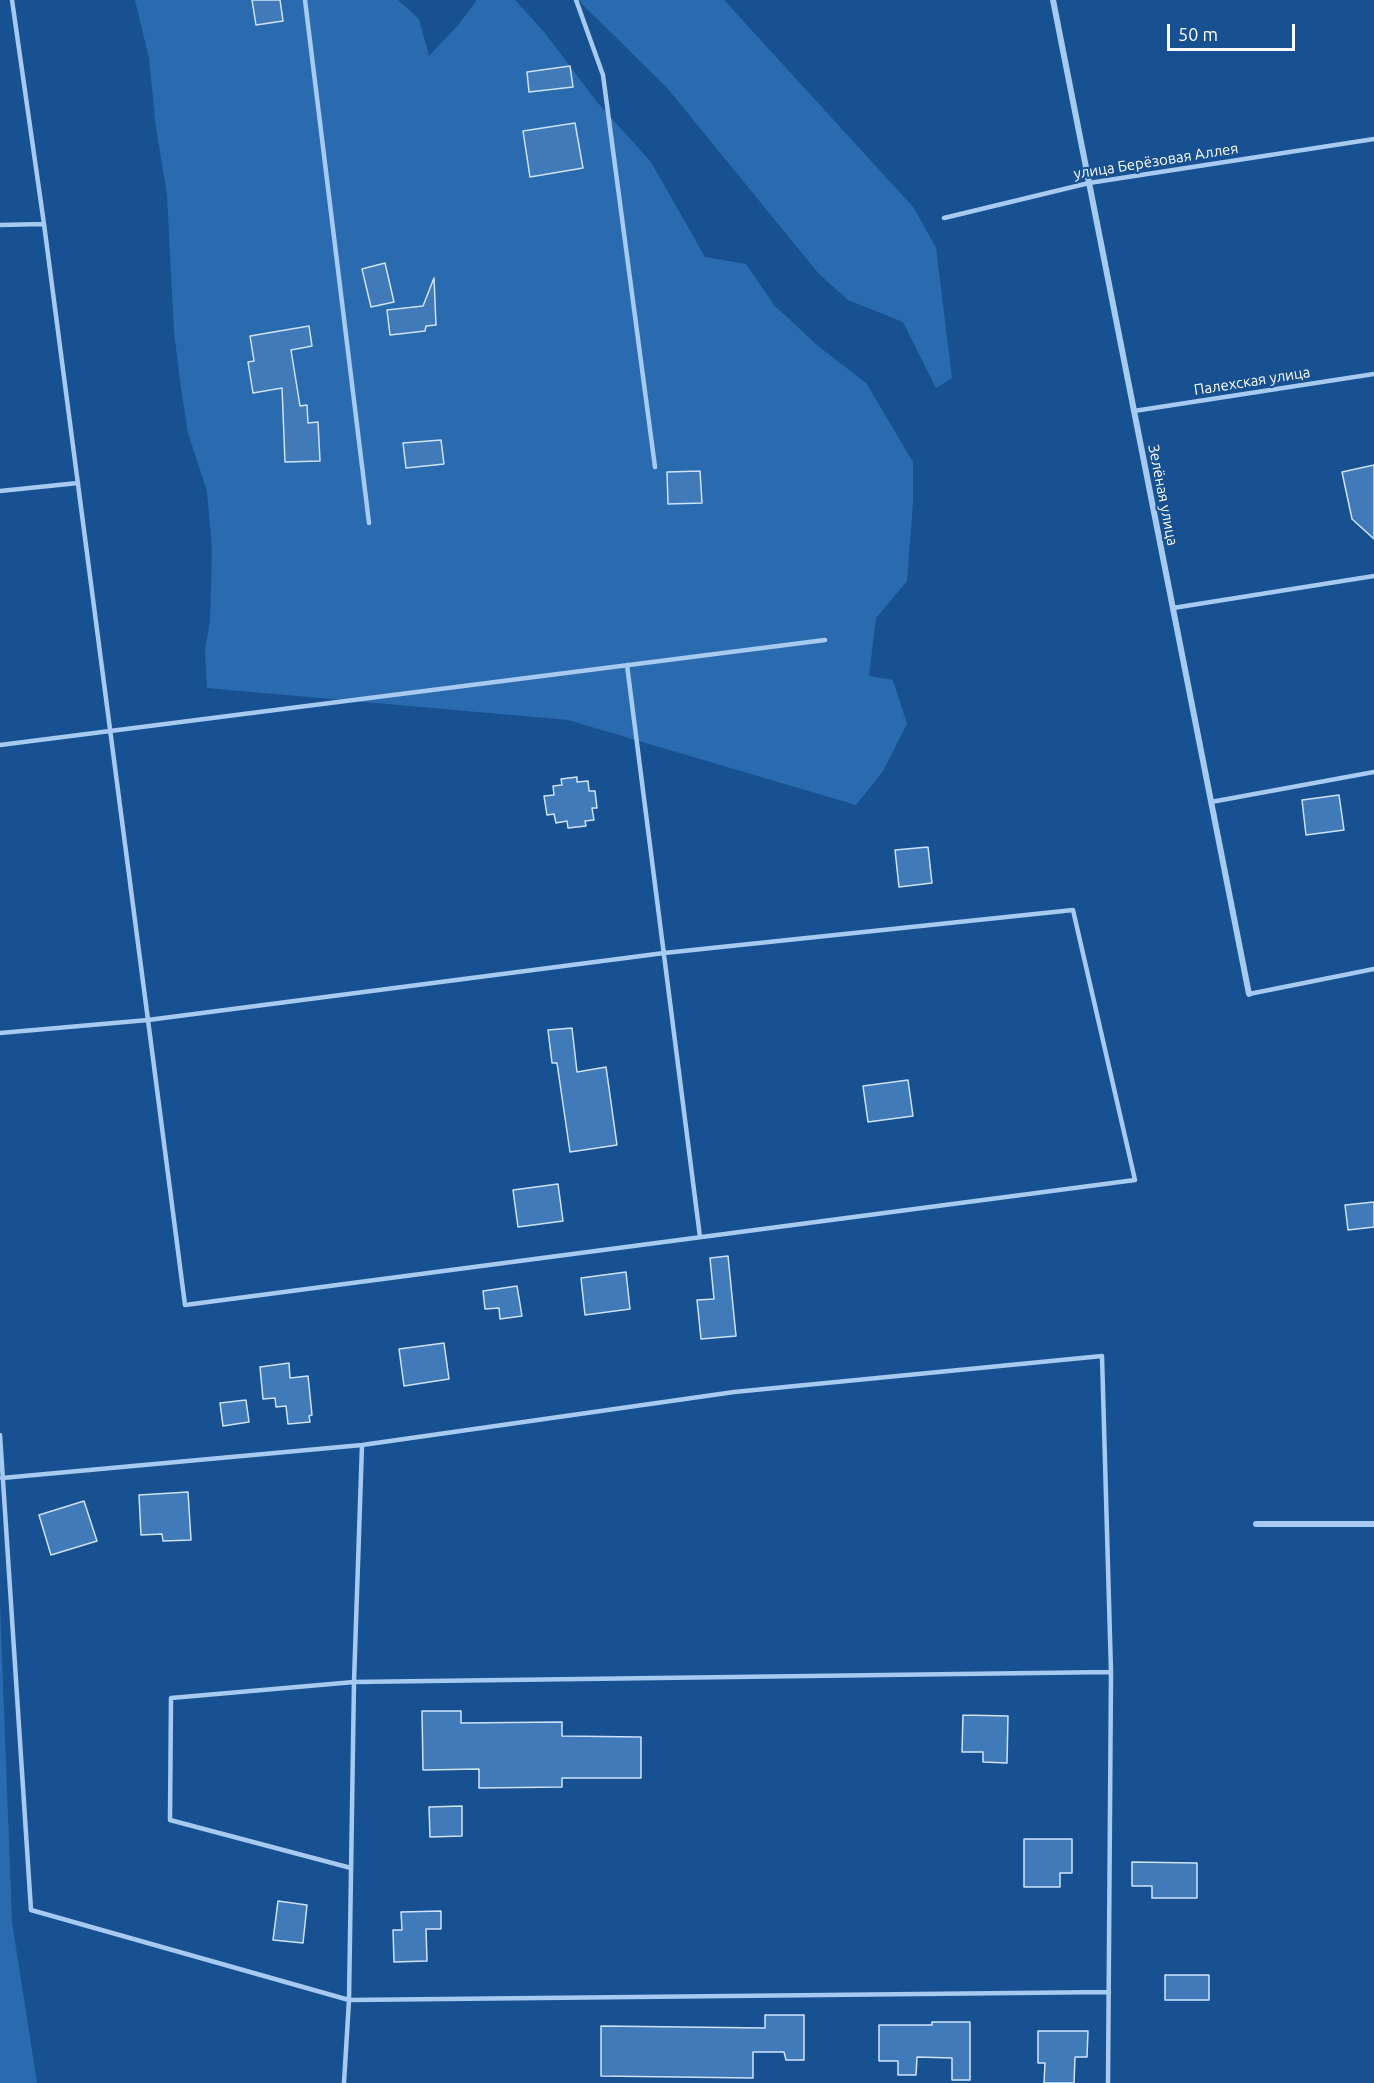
<!DOCTYPE html>
<html>
<head>
<meta charset="utf-8">
<style>
	body { margin:0 }
	#map { position:relative; width:1374px; height:2083px; overflow:hidden; background:#185192; font-family:Ubuntu,sans-serif }
	canvas { display:block }
	.scale { position:absolute; left:1167px; top:24px; width:128px; height:27px; box-sizing:border-box; border:3px solid #fff; border-top:0; padding-left:8px; font-size:18px; line-height:21px; white-space:nowrap; color:#fff; -webkit-text-stroke:4px #185192; paint-order:stroke }
</style>
</head>
<body>
<div id="map">
<canvas width="1374" height="2083"></canvas>
<div class="scale">50 m</div>
</div>
<script>
const context = document.querySelector('canvas').getContext('2d');
context.lineJoin = 'round';
function fill(path, color) { context.fillStyle = color; context.fill(path, 'evenodd'); }
const shape = rows => new Path2D(rows.map(r => 'M' + r).join(''));
function strokePath(path, color, width, dash) { context.strokeStyle = color; context.lineWidth = width; context.lineCap = dash ? 'butt' : 'round'; context.setLineDash(dash || []); context.stroke(path); }
function drawText(font, color, halo, rows, align = 'center') {
  context.font = font + ' Ubuntu,sans-serif'; context.lineWidth = 4.5; context.setLineDash([]); context.textBaseline = 'middle'; context.strokeStyle = halo; context.fillStyle = color; for (const [text, x, y, turn = 0] of rows) {
    context.save(); context.translate(x, y); context.rotate((+turn || 0) * Math.PI / 180); context.textAlign = isNaN(turn) ? turn : align; if (halo) context.strokeText(text, 0, 0); context.fillText(text, 0, 0); context.restore();
  }
}
fill(shape([
	[135,0,398,0,419,19,429,56,459,24,477,0,515,0,545,33,596,101,651,162,705,257,746,264,774,305,818,346,866,383,913,462,913,503,907,581,876,618,869,676,893,680,907,724,883,771,856,805,568,720,207,688,205,649,210,622,212,550,207,491,188,433,181,388,174,332,167,194,156,128,149,58],
	[578,0,724,0,914,208,936,248,952,378,936,388,903,322,848,300,819,274,668,89],
	[0,1605,12,1922,37,2083,0,2083]
]), '#2a6bb0');
const building = shape([
	[252,0,280,0,283,21,256,25,252,0],
	[570,66,573,87,529,92,527,72,570,66],
	[575,123,583,168,530,177,523,131,575,123],
	[385,263,394,302,371,307,362,269,385,263],
	[434,278,436,325,426,326,425,331,390,335,387,310,423,306,434,278],
	[309,326,312,346,291,350,300,406,307,405,308,423,318,422,320,461,285,462,282,388,253,393,248,362,254,361,250,336,309,326],
	[441,440,444,464,406,468,403,443,441,440],
	[1374,465,1374,539,1352,519,1342,472,1374,465],
	[700,471,702,503,668,504,667,472,700,471],
	[577,777,577,782,588,781,589,791,595,791,597,808,592,808,594,820,585,821,586,826,568,828,567,821,556,823,554,814,547,815,544,796,554,795,553,786,562,785,561,779,577,777],
	[1339,795,1344,830,1306,835,1302,800,1339,795],
	[928,847,932,883,899,887,895,850,928,847],
	[572,1028,577,1072,606,1067,617,1145,570,1152,557,1063,552,1063,548,1030,572,1028],
	[908,1080,913,1116,868,1122,863,1086,908,1080],
	[558,1184,563,1221,518,1227,513,1190,558,1184],
	[1374,1202,1374,1227,1348,1230,1345,1205,1374,1202],
	[728,1256,736,1336,701,1339,697,1300,714,1299,710,1258,728,1256],
	[626,1272,630,1309,585,1315,581,1278,626,1272],
	[517,1286,522,1316,500,1319,499,1308,485,1309,483,1291,517,1286],
	[444,1343,449,1379,404,1386,399,1349,444,1343],
	[289,1363,290,1378,308,1376,312,1415,309,1416,310,1422,288,1424,286,1406,276,1407,275,1398,263,1399,260,1367,289,1363],
	[246,1400,249,1422,223,1426,220,1403,246,1400],
	[188,1492,191,1540,163,1541,162,1534,141,1535,139,1495,188,1492],
	[84,1501,97,1541,51,1555,39,1515,84,1501],
	[422,1711,461,1711,461,1723,562,1722,562,1736,641,1737,641,1778,562,1778,562,1787,479,1788,479,1769,423,1770,422,1711],
	[963,1715,1008,1716,1007,1763,983,1762,983,1752,962,1752,963,1715],
	[462,1806,462,1836,430,1837,429,1807,462,1806],
	[1024,1839,1072,1839,1072,1873,1060,1873,1060,1887,1024,1887,1024,1839],
	[1132,1862,1197,1863,1197,1898,1152,1898,1152,1886,1132,1886,1132,1862],
	[278,1901,307,1905,303,1943,273,1940,278,1901],
	[441,1911,441,1929,426,1929,427,1961,394,1962,393,1930,402,1930,401,1912,441,1911],
	[1165,1975,1209,1975,1209,2000,1165,2000,1165,1975],
	[765,2015,804,2015,804,2060,786,2060,784,2052,753,2052,753,2078,601,2076,601,2026,765,2028,765,2015],
	[932,2022,970,2022,970,2080,952,2080,952,2058,917,2057,916,2075,898,2075,898,2061,879,2061,879,2025,932,2025,932,2022],
	[1038,2031,1088,2031,1087,2057,1075,2057,1074,2083,1044,2083,1045,2063,1038,2063,1038,2031]
]);
fill(building, '#407ab9');
strokePath(building, '#cde3fb', 1.5);
strokePath(shape([
	[305,0,369,523],
	[576,0,603,75,655,467],
	[944,218,1089,183,1374,139],
	[0,225,44,224],
	[1134,411,1374,374],
	[0,491,78,483],
	[1173,608,1374,576],
	[627,665,700,1237],
	[0,745,825,640],
	[1211,802,1374,772],
	[1249,994,1374,969],
	[0,1033,148,1020,664,953,1073,910,1135,1180,185,1305,148,1020,44,224,12,0],
	[0,1435,31,1910,349,2000,1109,1992],
	[2,1478,362,1445,734,1392,1102,1356,1111,1672,1108,2083],
	[351,1868,170,1820,171,1698,354,1682,1111,1672],
	[344,2083,349,2000,354,1682,362,1445]
]), '#a6caf0', 4.5);
strokePath(shape([
	[1053,0,1249,994],
	[1256,1524,1374,1524]
]), '#a6caf0', 6);
drawText('15px', '#fff', '#185192', [
	["улица Берёзовая Аллея",1156,161,-9],
	["Палехская улица",1252,381,-9],
	["Зелёная улица",1163,495,79]
]);
</script>
</body>
</html>
